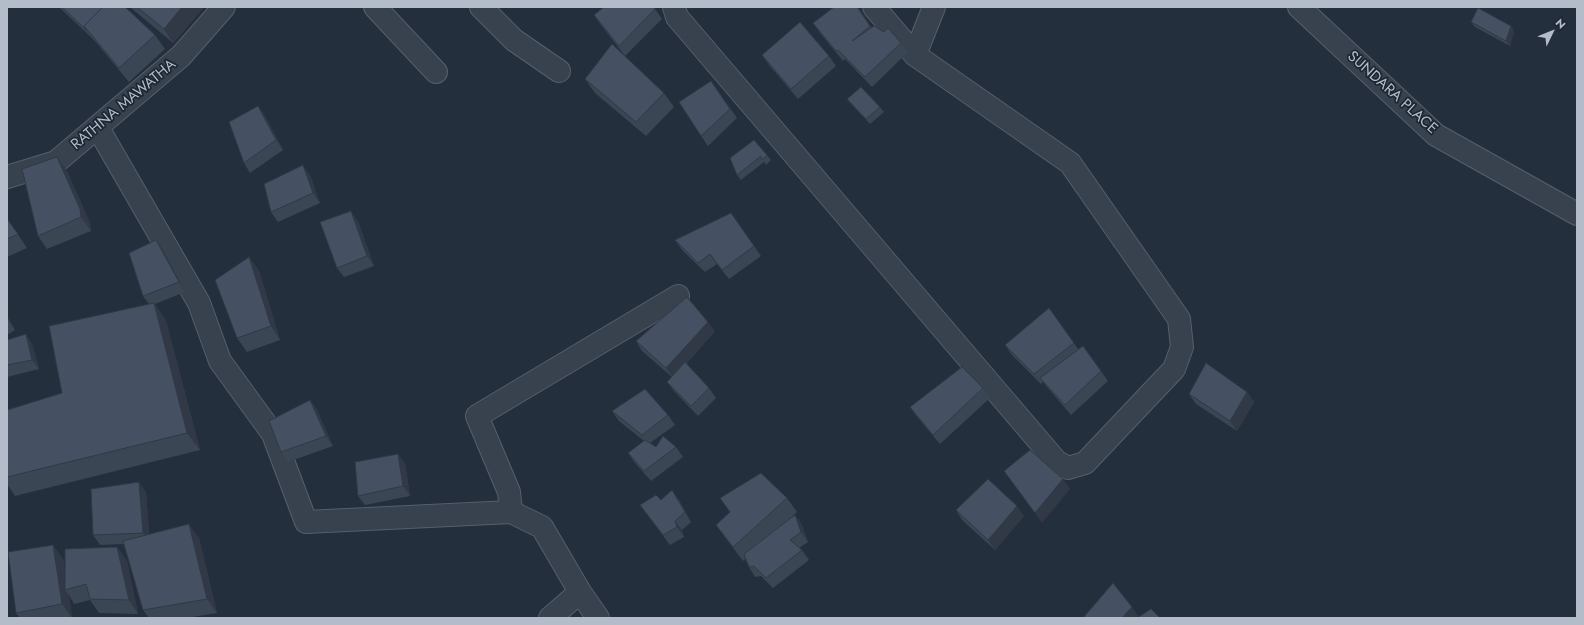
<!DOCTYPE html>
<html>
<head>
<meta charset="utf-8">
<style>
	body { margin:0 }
	#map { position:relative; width:1584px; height:625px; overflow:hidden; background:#242f3e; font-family:Jost,sans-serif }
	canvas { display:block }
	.frame { position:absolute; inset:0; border:8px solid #b4bcc9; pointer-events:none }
	.north { position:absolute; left:1532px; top:12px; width:40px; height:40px; -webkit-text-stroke:3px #1d2633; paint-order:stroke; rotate:47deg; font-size:11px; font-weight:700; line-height:16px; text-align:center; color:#b4bcc9 }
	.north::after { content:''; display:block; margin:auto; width:14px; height:18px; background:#b4bcc9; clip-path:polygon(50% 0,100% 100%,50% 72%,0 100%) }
</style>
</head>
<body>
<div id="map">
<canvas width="1584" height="625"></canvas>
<div class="frame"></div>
<div class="north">N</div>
</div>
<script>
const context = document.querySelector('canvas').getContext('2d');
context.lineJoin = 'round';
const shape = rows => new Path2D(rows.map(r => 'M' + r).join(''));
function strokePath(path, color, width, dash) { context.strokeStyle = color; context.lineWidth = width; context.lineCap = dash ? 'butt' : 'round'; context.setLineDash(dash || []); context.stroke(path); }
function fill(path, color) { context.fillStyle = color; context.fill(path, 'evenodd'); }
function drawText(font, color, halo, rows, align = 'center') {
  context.font = font + ' Jost,sans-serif'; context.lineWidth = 3.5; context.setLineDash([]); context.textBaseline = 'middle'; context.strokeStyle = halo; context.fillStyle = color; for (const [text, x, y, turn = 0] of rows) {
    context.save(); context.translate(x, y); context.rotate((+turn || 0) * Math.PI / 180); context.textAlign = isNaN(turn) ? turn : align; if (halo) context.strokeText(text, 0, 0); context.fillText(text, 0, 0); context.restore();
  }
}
const minor = shape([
	[375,7,436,72],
	[481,7,514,40,559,71],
	[674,7,677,17,1056,461,1068,468,1085,463,1174,369,1182,347,1179,319,1070,163,915,55,874,7],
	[1299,7,1436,135,1577,214],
	[915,55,934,7],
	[98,128,199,303,220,361,273,434,306,522,511,512,542,527,580,592,598,618],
	[7,177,56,162,181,56,224,7],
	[511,512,509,492,477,416,678,296],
	[550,618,580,592]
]);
strokePath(minor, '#565f6c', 24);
strokePath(minor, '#38414e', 22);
fill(shape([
	[59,7,125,7,155,35,165,49,129,82,94,40],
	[130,7,204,7,173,43],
	[834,7,858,7,871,27,901,43,908,52,872,87,845,59,843,61,820,33,813,23],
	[655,9,662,19,625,56,601,25,594,15],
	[1471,22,1511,26,1514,31,1510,46,1475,27],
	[762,55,829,56,836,66,798,99,769,65],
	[585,79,664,93,674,107,646,136,595,93],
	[711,81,737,118,708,146,701,136],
	[847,99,880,107,884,112,870,124,851,104],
	[258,106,265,116,283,150,250,173,244,163],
	[767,155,771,160,766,165,764,162,741,180,737,175,730,158],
	[67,171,90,223,91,231,47,249,38,236],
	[310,175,320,203,278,222,271,212],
	[731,213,761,256,729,279,717,264,705,272,682,250,675,240],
	[7,218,27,248,7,257],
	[358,221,374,266,344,277,337,268],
	[156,240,163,250,185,292,155,304,166,321,200,450,15,496,7,484,7,477,62,393,149,304,143,296],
	[249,257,259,271,280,340,247,352,237,338],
	[1049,308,1078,349,1083,346,1108,381,1071,415,1047,387,1043,382,1041,384,1012,355,1005,345],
	[7,316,15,330,7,335],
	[715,331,686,364,709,388,716,398,698,416,674,391,667,382,672,377,642,351,636,341],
	[7,340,32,344,39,369,7,377],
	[983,388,990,398,940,444,917,417,910,407],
	[1247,392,1254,402,1237,431,1196,404,1189,394],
	[310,400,317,410,333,446,288,462,281,452],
	[612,411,668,415,675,425,650,443,656,447,676,447,683,457,651,481,635,463,628,453,644,441,619,421],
	[405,463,410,496,365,505,358,496],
	[146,492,149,534,199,538,217,613,186,618,149,618,143,610,124,544,100,545,93,535],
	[720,498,787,498,797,512,786,522,795,515,802,525,808,542,799,548,802,550,809,560,773,588,761,576,755,577,749,567,745,559,743,561,716,525,730,512],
	[661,500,679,500,691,522,682,530,684,537,670,545,640,505],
	[956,510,1024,516,995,550,962,520],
	[53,545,63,559,65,572,117,547,127,561,138,614,99,613,90,600,74,604,69,595,72,618,20,618,16,613]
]), '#3b4654');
fill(shape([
	[182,7,204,7,173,43,164,29],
	[1511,26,1514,31,1510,46,1506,41],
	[258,106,265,116,283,150,276,140],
	[57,157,67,171,90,223,91,231,81,217],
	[303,165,310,175,320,203,313,193],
	[351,211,358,221,374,266,367,256],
	[156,240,163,250,185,292,179,282],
	[249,257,259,271,280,340,271,326],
	[154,303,166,321,200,450,187,433],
	[7,316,15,330,7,318],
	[708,322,715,331,673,378,666,368],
	[26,334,32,344,39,369,32,360],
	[1247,392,1254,402,1237,431,1230,421],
	[310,400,317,410,333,446,326,436],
	[398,454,405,463,410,496,403,486],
	[1063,479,1070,489,1042,523,1035,513],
	[139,482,146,492,150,543,143,533],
	[672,490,679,500,691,522,685,512],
	[1017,506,1024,516,995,550,988,540],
	[795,515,802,525,808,542,801,532],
	[675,521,682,530,684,537,677,527],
	[189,524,199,538,217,613,207,599],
	[53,545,63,559,68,589,65,590,69,595,72,618,62,604],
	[117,547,127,561,138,614,129,600],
	[1132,607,1139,617,1138,618,1122,618]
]), '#303945');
const building = shape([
	[62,7,103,7,84,26,87,31,62,7],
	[103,7,125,7,155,35,119,68,84,26,103,7],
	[137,7,182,7,164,29,137,7],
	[604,7,654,7,655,9,619,46,594,15,604,7],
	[834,7,857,7,870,26,852,41,874,26,884,32,888,28,901,43,865,77,838,50,836,51,813,23,834,7],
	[1478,8,1511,26,1506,41,1471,22,1478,8],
	[800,22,829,56,791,89,762,55,800,22],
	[612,44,664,93,636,122,585,79,612,44],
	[711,81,730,109,701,136,679,102,711,81],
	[861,87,880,107,866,119,847,99,861,87],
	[258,106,276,140,244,163,229,122,258,106],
	[754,140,767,155,762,160,761,156,737,175,730,158,754,140],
	[57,157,80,209,81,217,38,236,22,169,57,157],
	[303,165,313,193,271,212,264,184,303,165],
	[351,211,367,256,337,268,320,222,351,211],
	[731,213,754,246,722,270,710,254,698,263,675,240,731,213],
	[7,219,18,234,7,239,7,219],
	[156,240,179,282,143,296,129,253,156,240],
	[249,257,271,326,237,338,215,280,249,257],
	[687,297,708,322,666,368,636,341,687,297],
	[154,303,187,433,7,477,7,410,62,393,49,326,154,303],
	[1049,308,1074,343,1034,374,1005,345,1049,308],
	[26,334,32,360,7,365,7,340,26,334],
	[1083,346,1101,371,1065,405,1040,378,1083,346],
	[685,362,709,388,691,406,667,382,685,362],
	[1206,363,1247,392,1230,421,1189,394,1206,363],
	[962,367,983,388,933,435,910,407,962,367],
	[645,389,668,415,642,435,612,411,645,389],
	[310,400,326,436,281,452,269,421,310,400],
	[663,436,676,447,644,471,628,453,645,440,656,447,663,436],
	[1030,450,1063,479,1035,513,1004,471,1030,450],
	[398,454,403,486,358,496,355,462,398,454],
	[761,473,787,498,733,547,716,525,730,512,720,498,761,473],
	[988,479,1017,506,988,540,956,510,988,479],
	[139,482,143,533,93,535,91,489,139,482],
	[672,490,685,512,675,521,677,527,663,535,640,505,656,495,661,500,672,490],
	[795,515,801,532,790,540,802,550,766,578,754,566,749,567,744,554,795,515],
	[189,524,207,599,143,610,123,541,189,524],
	[53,545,62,604,16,613,8,552,53,545],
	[117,547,129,600,90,599,86,584,65,590,65,549,117,547],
	[1113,583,1132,607,1122,618,1083,618,1113,583],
	[1151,609,1160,618,1137,618,1151,609]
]);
fill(building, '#455162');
strokePath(building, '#303945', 1);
drawText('15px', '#b4bcc9', '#1d2633', [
	["SUNDARA PLACE",1392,93,42],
	["RATHNA MAWATHA",124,105,-40]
]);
</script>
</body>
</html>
